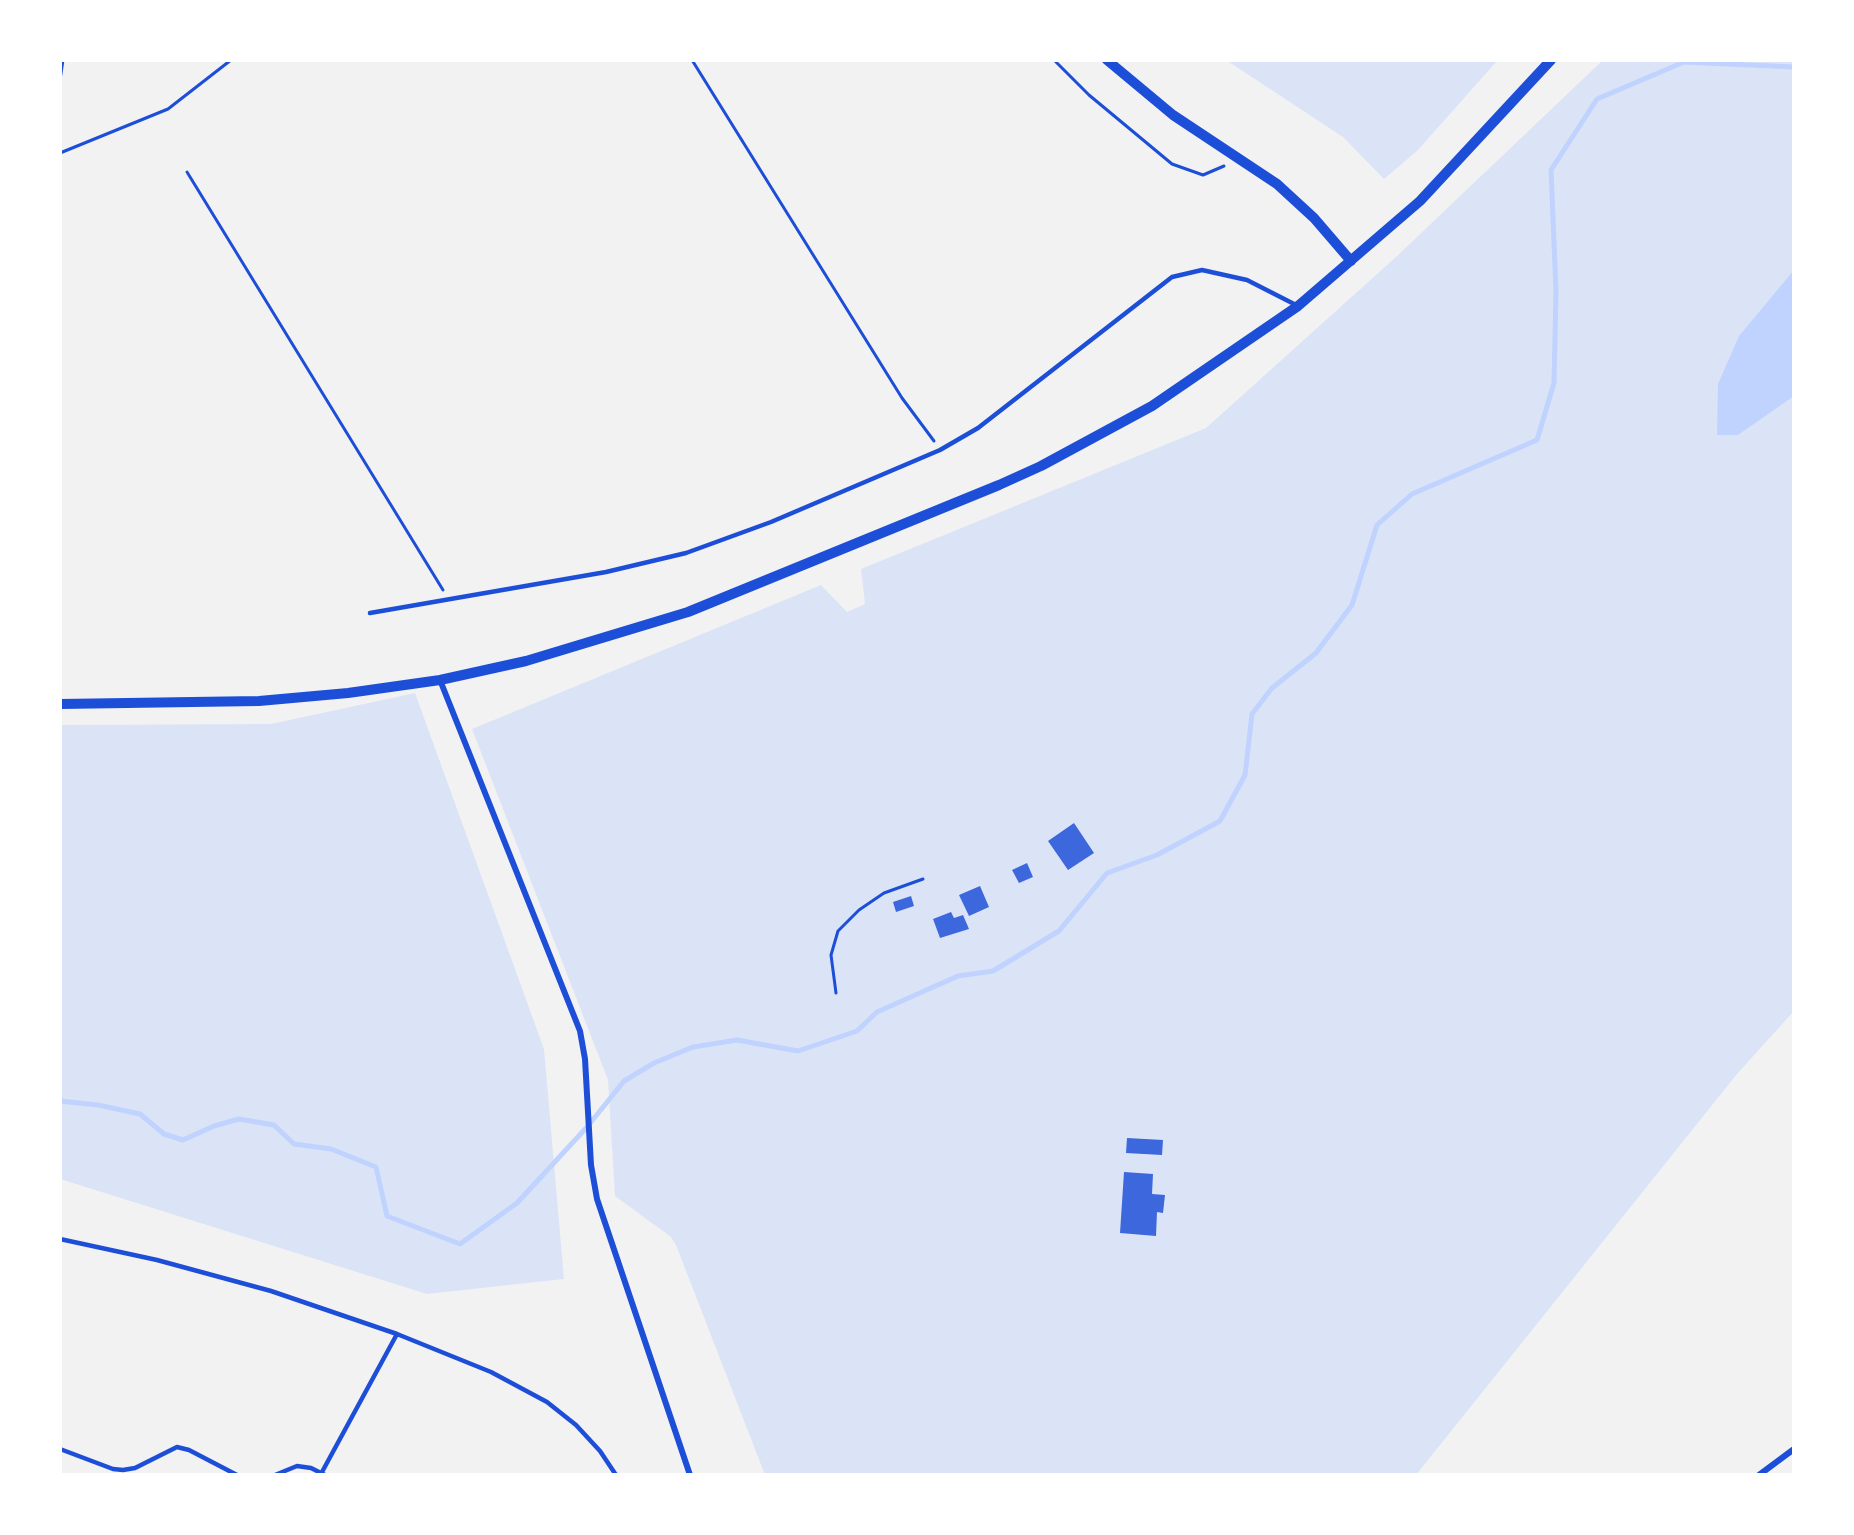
<!DOCTYPE html>
<html>
<head>
<meta charset="utf-8">
<style>
	body { margin:0 }
	#map { position:relative; width:1854px; height:1535px; overflow:hidden; background:#f2f2f2; font-family:"Noto Serif",serif }
	canvas { display:block }
	.frame { position:absolute; inset:0; border:62px solid #fff; pointer-events:none }
</style>
</head>
<body>
<div id="map">
<canvas width="1854" height="1535"></canvas>
<div class="frame"></div>
</div>
<script>
const context = document.querySelector('canvas').getContext('2d');
context.lineJoin = 'round';
function fill(path, color) { context.fillStyle = color; context.fill(path, 'evenodd'); }
const shape = rows => new Path2D(rows.map(r => 'M' + r).join(''));
function strokePath(path, color, width, dash) { context.strokeStyle = color; context.lineWidth = width; context.lineCap = dash ? 'butt' : 'round'; context.setLineDash(dash || []); context.stroke(path); }
fill(shape([
	[1226,60,1498,60,1417,151,1384,179,1343,137],
	[1603,60,1794,60,1794,1011,1737,1074,1416,1475,765,1475,676,1245,671,1237,615,1196,608,1080,472,729,821,585,847,612,865,604,861,569,1206,428,1397,256],
	[415,693,544,1049,564,1279,427,1294,60,1179,60,725,271,724]
]), '#dbe4f7');
fill(shape([
	[1794,270,1794,396,1738,435,1717,435,1718,384,1739,336]
]), '#bfd3fe');
strokePath(shape([
	[60,1101,98,1105,140,1114,164,1134,183,1140,214,1126,239,1119,274,1125,294,1144,331,1149,376,1167,387,1216,460,1244,517,1203,587,1127,624,1081,654,1063,693,1047,737,1040,798,1051,857,1031,877,1012,958,976,993,971,1059,931,1107,873,1157,855,1220,821,1245,775,1252,714,1272,688,1316,653,1352,605,1377,525,1412,494,1537,440,1554,383,1556,292,1551,170,1597,99,1684,62,1794,67]
]), '#bfd3fe', 5);
fill(shape([
	[1074,823,1094,853,1068,870,1048,841],
	[1027,863,1033,877,1019,883,1012,870],
	[980,886,989,907,969,916,959,895],
	[911,896,914,906,896,912,893,902],
	[951,912,954,918,963,915,969,929,940,938,933,919],
	[1127,1138,1163,1140,1162,1155,1126,1153],
	[1124,1172,1153,1174,1152,1194,1165,1195,1163,1213,1157,1212,1156,1236,1120,1233]
]), '#3d67dc');
strokePath(shape([
	[692,60,902,398,934,441],
	[1054,60,1089,95,1172,164,1203,175,1224,166],
	[60,80,63,60],
	[60,153,168,109,231,60],
	[187,172,443,590],
	[836,993,831,955,838,931,859,910,884,893,923,879]
]), '#1d4ed8', 3);
strokePath(shape([
	[370,613,606,572,686,553,771,522,940,450,978,428,1172,277,1202,270,1247,280,1298,306],
	[60,1239,157,1260,271,1291,397,1334,491,1372,547,1402,576,1425,600,1451,616,1475],
	[60,1449,113,1469,123,1470,135,1468,177,1447,189,1450,237,1475],
	[322,1472,397,1334],
	[275,1475,297,1466,311,1468,325,1475]
]), '#1d4ed8', 4.5);
strokePath(shape([
	[440,680,580,1031,585,1059,591,1165,597,1199,690,1475],
	[1759,1475,1794,1449]
]), '#1d4ed8', 6);
strokePath(shape([
	[1107,60,1173,115,1277,184,1314,218,1351,261],
	[60,704,259,701,348,693,440,680,526,661,688,612,999,485,1041,466,1152,406,1298,306,1420,201,1551,60]
]), '#1d4ed8', 10);
</script>
</body>
</html>
